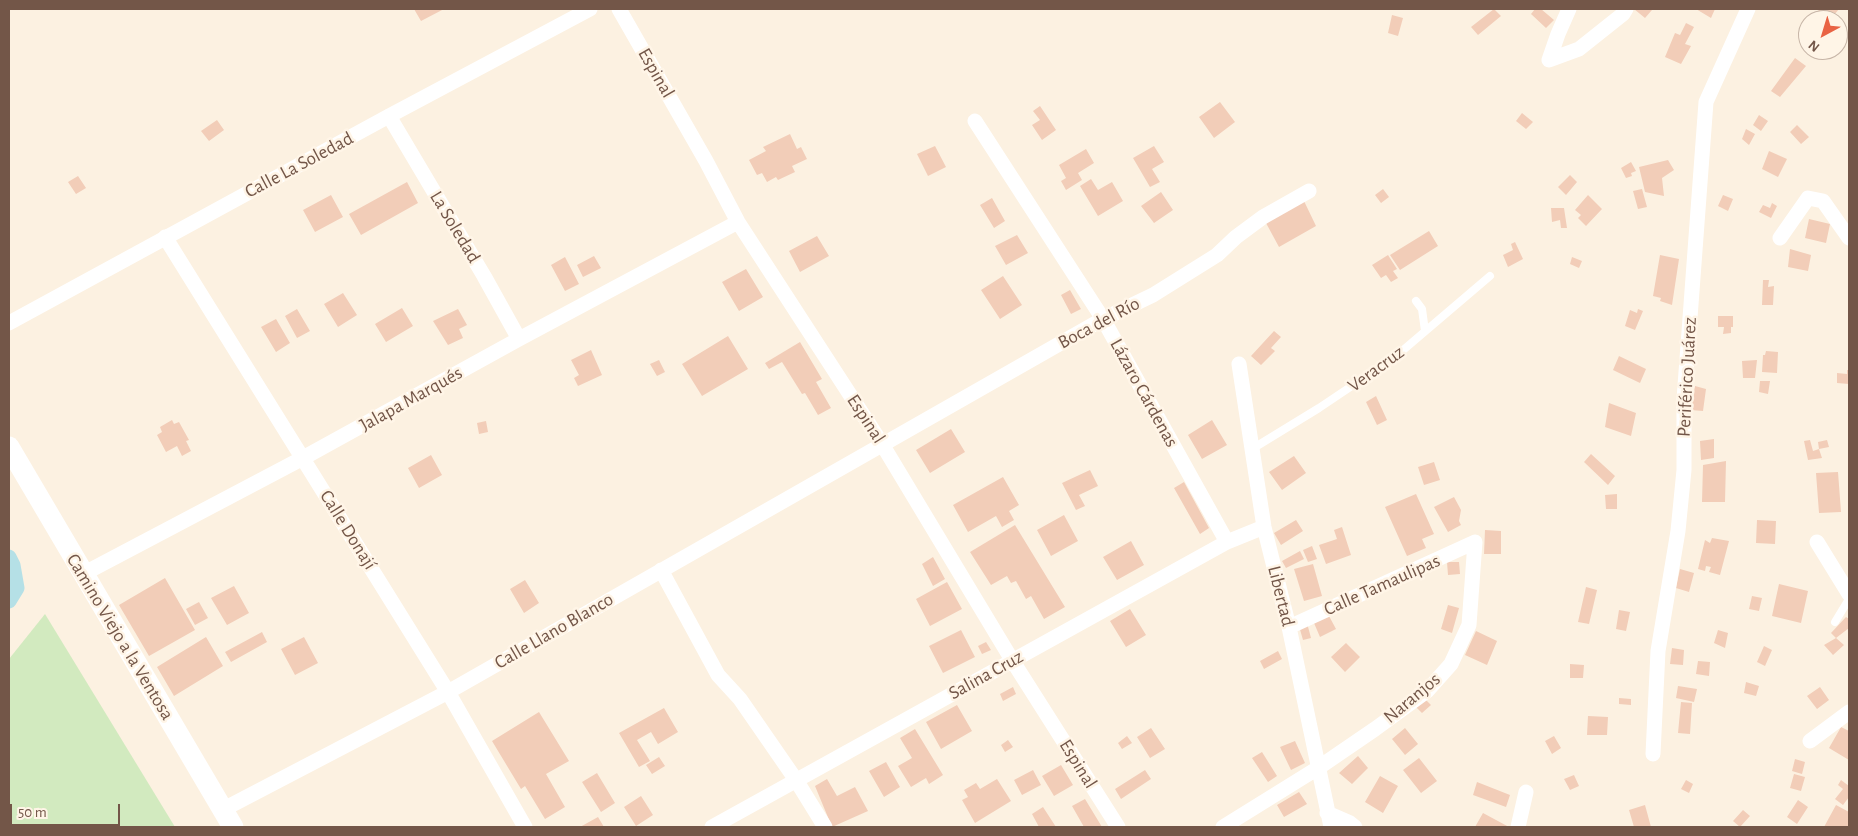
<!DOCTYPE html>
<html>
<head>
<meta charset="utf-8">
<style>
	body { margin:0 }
	#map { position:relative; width:1858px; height:836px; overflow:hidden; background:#fcf1e1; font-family:"Alegreya Sans",sans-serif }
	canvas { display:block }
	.frame { position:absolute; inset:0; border:10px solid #735648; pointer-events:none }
	.north { position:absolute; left:1798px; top:10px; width:50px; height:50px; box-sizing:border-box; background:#fff5e7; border:1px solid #c7b5a7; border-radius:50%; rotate:219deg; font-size:14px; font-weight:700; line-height:20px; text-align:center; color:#735648 }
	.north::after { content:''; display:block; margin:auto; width:18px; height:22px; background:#e96344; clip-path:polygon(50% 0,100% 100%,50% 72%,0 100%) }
	.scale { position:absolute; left:10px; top:804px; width:110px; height:22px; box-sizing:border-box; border:2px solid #735648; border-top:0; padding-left:6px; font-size:15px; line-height:18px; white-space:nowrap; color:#735648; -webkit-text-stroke:4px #fff5e7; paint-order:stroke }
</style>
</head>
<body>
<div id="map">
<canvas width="1858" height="836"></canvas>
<div class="frame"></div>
<div class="north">N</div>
<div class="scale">50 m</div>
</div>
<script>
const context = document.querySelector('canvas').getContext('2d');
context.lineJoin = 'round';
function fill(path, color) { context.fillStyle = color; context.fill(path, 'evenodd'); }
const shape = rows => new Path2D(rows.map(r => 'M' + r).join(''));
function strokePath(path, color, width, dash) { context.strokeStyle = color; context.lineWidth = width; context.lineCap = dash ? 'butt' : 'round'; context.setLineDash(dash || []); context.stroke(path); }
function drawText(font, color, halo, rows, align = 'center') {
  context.font = font + ' "Alegreya Sans",sans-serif'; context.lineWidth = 5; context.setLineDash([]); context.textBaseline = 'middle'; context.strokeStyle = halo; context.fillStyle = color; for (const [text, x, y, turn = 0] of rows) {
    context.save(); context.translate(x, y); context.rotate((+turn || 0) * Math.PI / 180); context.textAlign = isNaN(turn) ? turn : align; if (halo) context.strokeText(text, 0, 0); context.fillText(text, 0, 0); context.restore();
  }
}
fill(shape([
	[45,614,175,827,9,827,9,659]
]), '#d2eabf');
strokePath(shape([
	[9,557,13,565,17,588,9,601]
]), '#b5e0e6', 15);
fill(shape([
	[414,9,444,9,421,21],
	[1494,9,1501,16,1478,35,1471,27],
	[1535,9,1541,9,1554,20,1546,28,1531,14],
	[1634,9,1651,9,1652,10,1645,18],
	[1696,9,1715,9,1711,18],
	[1820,9,1839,9,1830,20,1818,11],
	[1392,15,1403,18,1398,36,1388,33],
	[1686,23,1694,27,1685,44,1691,46,1681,64,1665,57,1675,33,1680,35],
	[1795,58,1806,66,1780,97,1771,91],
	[1220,102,1235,122,1214,138,1199,117],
	[1040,106,1056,130,1042,140,1032,125,1040,120,1033,111],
	[1522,113,1533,122,1526,129,1516,121],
	[1759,115,1768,121,1761,131,1753,125],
	[217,120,224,130,209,141,201,131],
	[1797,125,1809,137,1801,144,1790,132],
	[1746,129,1755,134,1749,145,1742,139],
	[790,134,797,149,801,147,807,159,792,166,795,172,778,180,776,177,767,182,762,173,757,175,749,160,766,151,763,147],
	[935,146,946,167,928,176,917,154],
	[1154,146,1164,162,1152,169,1160,182,1150,187,1133,158],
	[1086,149,1094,163,1078,173,1082,180,1066,190,1061,181,1066,178,1059,165],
	[1769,151,1787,159,1778,177,1762,169],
	[1668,160,1674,170,1662,178,1664,196,1645,192,1639,167],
	[1631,162,1636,171,1631,173,1632,176,1626,178,1621,168],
	[1570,175,1577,182,1566,195,1558,187],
	[78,176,86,188,76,194,68,182],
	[1091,179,1098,190,1112,182,1123,201,1098,216,1080,186],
	[407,182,418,203,361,235,349,214],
	[1383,189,1389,197,1381,203,1375,195],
	[1642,189,1647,207,1638,209,1633,191],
	[1161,192,1173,210,1154,223,1141,206],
	[331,195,343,217,315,232,303,210],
	[1588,195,1602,209,1586,226,1578,218,1581,215,1575,210],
	[1723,195,1733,199,1728,211,1718,206],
	[992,198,1005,221,994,228,980,205],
	[1304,201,1316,226,1279,247,1266,223],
	[1772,203,1777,206,1771,218,1759,212,1763,205,1770,208],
	[1551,208,1564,208,1567,228,1561,228,1560,220,1552,222],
	[1809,219,1830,224,1826,243,1805,238],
	[1429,231,1438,246,1400,270,1390,255],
	[1017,235,1028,253,1006,265,995,246],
	[817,236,829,256,800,272,789,251],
	[1515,242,1523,259,1508,267,1503,255,1513,250,1511,244],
	[1790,249,1811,255,1808,271,1788,267],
	[1388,255,1397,269,1393,271,1398,278,1391,282,1386,275,1381,278,1372,265],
	[1660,255,1679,259,1672,305,1660,301,1661,298,1653,296],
	[594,256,601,268,583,277,577,265],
	[565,257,579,284,565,291,551,265],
	[1572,257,1582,261,1579,268,1570,264],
	[746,269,763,297,739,311,722,282],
	[1003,276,1022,305,1000,319,981,290],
	[1763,280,1769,280,1768,287,1774,286,1773,305,1762,305],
	[1070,290,1081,309,1071,314,1061,295],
	[343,293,357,315,338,327,324,304],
	[402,308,413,326,386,342,375,324],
	[297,309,310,331,297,338,285,316],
	[458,309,467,325,459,329,463,338,448,345,433,321],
	[1638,309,1643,311,1635,330,1625,326,1630,310,1637,313],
	[1718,316,1733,316,1733,327,1731,327,1731,333,1723,334,1724,327,1718,327],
	[276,319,290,343,276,352,261,327],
	[1274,331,1281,337,1271,348,1275,351,1261,365,1251,356],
	[728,336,748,369,702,396,682,364],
	[800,342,822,379,816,382,831,408,818,415,805,393,802,394,782,362,769,369,765,363],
	[591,350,602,375,578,386,574,378,579,375,571,360],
	[1766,351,1778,352,1777,373,1762,372,1763,355,1765,355],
	[1619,356,1646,369,1640,383,1613,370],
	[659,360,665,372,657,376,650,364],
	[1757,360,1755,378,1743,378,1742,361],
	[1847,370,1849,370,1849,384,1837,383,1837,373,1847,374],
	[1760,381,1770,381,1768,394,1759,392],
	[1695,386,1706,389,1703,411,1691,410],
	[1376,396,1387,420,1377,425,1366,402],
	[1609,403,1636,413,1631,436,1605,427],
	[172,420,174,424,179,422,189,440,186,441,191,451,182,456,177,446,166,452,157,435,162,432,160,427],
	[1212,420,1227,445,1202,459,1188,435],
	[486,421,488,432,479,434,477,423],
	[951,429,965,452,930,473,916,450],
	[1714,439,1714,458,1701,460,1700,441],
	[1810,440,1813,451,1819,449,1818,442,1827,440,1829,447,1819,449,1822,458,1808,460,1804,441],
	[1591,454,1615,476,1608,485,1584,462],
	[431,455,442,475,419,488,408,468],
	[1294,456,1306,473,1282,490,1269,472],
	[1726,461,1725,502,1702,502,1703,465],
	[1434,462,1440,480,1424,485,1418,467],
	[1090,470,1098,486,1079,495,1085,506,1076,510,1062,483],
	[1838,472,1841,512,1819,513,1816,473],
	[1003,477,1019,505,1009,511,1014,520,1002,527,996,516,968,532,953,505],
	[1184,482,1209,528,1200,534,1174,488],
	[1416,494,1434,534,1422,539,1426,548,1407,556,1385,507],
	[1617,494,1617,509,1606,509,1605,495],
	[1454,497,1461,510,1459,521,1461,525,1448,532,1434,507],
	[1064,515,1078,541,1051,556,1037,530],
	[1296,520,1303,531,1281,545,1274,533],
	[1757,520,1776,521,1775,544,1756,543],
	[1015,525,1065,607,1044,619,1031,596,1026,599,1016,581,1011,583,1007,576,991,585,970,552],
	[1342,527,1351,555,1326,564,1319,545,1337,539,1334,530],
	[1485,530,1501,531,1501,554,1484,554],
	[1712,538,1729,541,1720,575,1709,572,1711,567,1706,566,1705,571,1698,569,1705,540,1710,543],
	[1131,541,1144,565,1117,580,1103,557],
	[1312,546,1317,559,1308,562,1303,550],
	[1300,551,1304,559,1286,568,1282,561],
	[933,557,945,579,933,586,922,564],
	[1447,562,1459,562,1460,574,1448,575],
	[1313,564,1322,596,1304,601,1294,569],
	[1680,569,1694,573,1689,592,1676,588],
	[165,578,195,630,149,656,119,605],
	[525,580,539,603,524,613,510,589],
	[947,582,962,609,930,626,916,599],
	[1779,584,1808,591,1801,623,1772,616],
	[234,586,249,613,227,625,211,598],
	[1586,587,1597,590,1589,624,1578,622],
	[1752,596,1762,598,1759,611,1749,609],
	[199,602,208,618,195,625,186,609],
	[1448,605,1459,608,1452,633,1441,629],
	[1130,609,1146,635,1126,647,1110,621],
	[1619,610,1630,612,1626,631,1616,629],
	[1329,616,1336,629,1320,637,1314,623],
	[1846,617,1849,619,1849,628,1836,638,1831,633],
	[1307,623,1311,638,1303,640,1299,626],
	[961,630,975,657,943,673,929,646],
	[1718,630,1728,633,1725,648,1714,643],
	[1476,631,1497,641,1487,665,1465,655],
	[262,632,267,642,231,662,225,652],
	[206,637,223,666,174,696,157,667],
	[304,637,318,663,295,675,281,649],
	[1836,638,1844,645,1833,655,1824,645],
	[986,642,991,650,982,654,978,646],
	[1346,643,1360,657,1345,672,1331,657],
	[1764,646,1772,650,1765,666,1757,662],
	[1672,648,1684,650,1683,665,1670,664],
	[1278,651,1282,659,1264,669,1260,661],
	[1698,661,1710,662,1709,676,1696,674],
	[1570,664,1584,665,1583,678,1570,678],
	[1746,682,1759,686,1756,696,1744,693],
	[1678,686,1697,689,1694,702,1676,698],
	[1013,687,1016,694,1003,701,1000,694],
	[1820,687,1829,700,1817,709,1807,696],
	[1424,698,1431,705,1422,713,1415,706],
	[1619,698,1631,699,1631,705,1619,704],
	[1681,702,1692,703,1690,734,1678,733],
	[957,705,972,731,941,749,926,722],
	[664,708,678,732,658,744,651,732,637,740,650,761,639,767,619,733],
	[539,712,569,761,546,774,565,807,545,819,525,786,521,789,492,741],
	[1588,716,1608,717,1607,735,1587,735],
	[1841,727,1849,731,1849,760,1829,748],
	[1151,728,1165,749,1150,758,1137,737],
	[1405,728,1418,744,1405,755,1392,739],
	[915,729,943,775,929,784,926,778,911,787,898,766,912,758,900,738],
	[1127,736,1132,743,1122,749,1118,743],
	[1554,736,1561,748,1552,754,1545,741],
	[1008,740,1013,747,1005,752,1001,745],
	[1295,741,1305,763,1291,770,1280,747],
	[1262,752,1277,776,1268,782,1252,758],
	[1358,756,1368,768,1352,784,1339,773],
	[659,757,665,766,652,774,646,765],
	[1419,758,1437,781,1421,793,1403,770],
	[1795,759,1805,762,1802,774,1792,771],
	[886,762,900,787,884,797,869,771],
	[1061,765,1073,785,1054,796,1042,776],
	[1033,770,1041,785,1022,795,1014,780],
	[1145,770,1151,779,1121,799,1115,789],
	[597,773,615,803,601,812,582,782],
	[1794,774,1805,777,1801,791,1790,788],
	[1574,775,1579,786,1570,790,1564,779],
	[1380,776,1398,786,1383,813,1365,802],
	[827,779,837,796,855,787,868,811,832,827,815,786],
	[997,779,1011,801,975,823,962,800,968,797,964,790,976,783,980,789],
	[1686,780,1693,784,1689,793,1681,789],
	[1841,780,1849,786,1849,797,1843,805,1835,799,1843,789,1838,785],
	[1477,782,1510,795,1506,807,1473,795],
	[1299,792,1307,804,1284,817,1277,805],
	[641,796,653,815,636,826,624,807],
	[1085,799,1102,827,1084,827,1072,806],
	[1798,800,1808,807,1797,824,1787,817],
	[1645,805,1651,827,1634,827,1629,810],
	[1836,805,1849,812,1849,827,1824,827],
	[1043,807,1056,827,1039,827,1032,814],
	[1743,810,1750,816,1740,827,1733,821],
	[1483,813,1509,827,1475,827],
	[598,817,604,827,580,827]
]), '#f2cdb8');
strokePath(shape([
	[1416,301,1422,309,1425,331],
	[1252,449,1319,408,1395,357,1490,276],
	[1835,622,1849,599]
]), '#fff', 8);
strokePath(shape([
	[619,9,706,161,738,222,882,444,1012,660,1118,827],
	[1549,60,1579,49,1623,14,1626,9],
	[1549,60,1558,34,1569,9],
	[389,116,484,276,519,339],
	[975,121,1103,319,1227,542],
	[165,237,448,692,525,827],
	[1780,238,1808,198,1823,201,1849,238],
	[9,323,389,116,590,9],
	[1239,364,1264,527,1289,627,1331,827],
	[1817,542,1849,594],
	[661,570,718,675,740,699,796,780,825,827],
	[83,574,303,458,519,339,738,222],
	[1810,741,1849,712],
	[1653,754,1658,651,1678,531,1684,470,1684,399,1706,102,1748,9],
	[222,810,448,692,1103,319,1153,295,1217,255,1236,237,1263,217,1309,191],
	[1327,813,1350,823,1355,827],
	[712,827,1227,542,1264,527],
	[1223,827,1318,768,1375,729,1427,691,1451,664,1469,625,1475,542,1289,627],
	[1518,827,1526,792]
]), '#fff', 15);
strokePath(shape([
	[9,447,233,827]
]), '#fff', 21);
drawText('19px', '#735648', '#fff5e7', [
	["Espinal",656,73,60],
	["Calle La Soledad",299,165,-28],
	["La Soledad",455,227,59],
	["Boca del Río",1099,323,-28],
	["Veracruz",1376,369,-36],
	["Periférico Juárez",1687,377,-87],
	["Lázaro Cárdenas",1144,393,61],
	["Jalapa Marqués",411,399,-29],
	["Espinal",866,419,57],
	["Calle Donají",348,530,58],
	["Calle Tamaulipas",1382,585,-24],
	["Libertad",1281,596,76],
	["Calle Llano Blanco",554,631,-30],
	["Camino Viejo a la Ventosa",120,637,59],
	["Salina Cruz",986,675,-29],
	["Naranjos",1412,698,-40],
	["Espinal",1078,764,58]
]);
</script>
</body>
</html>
